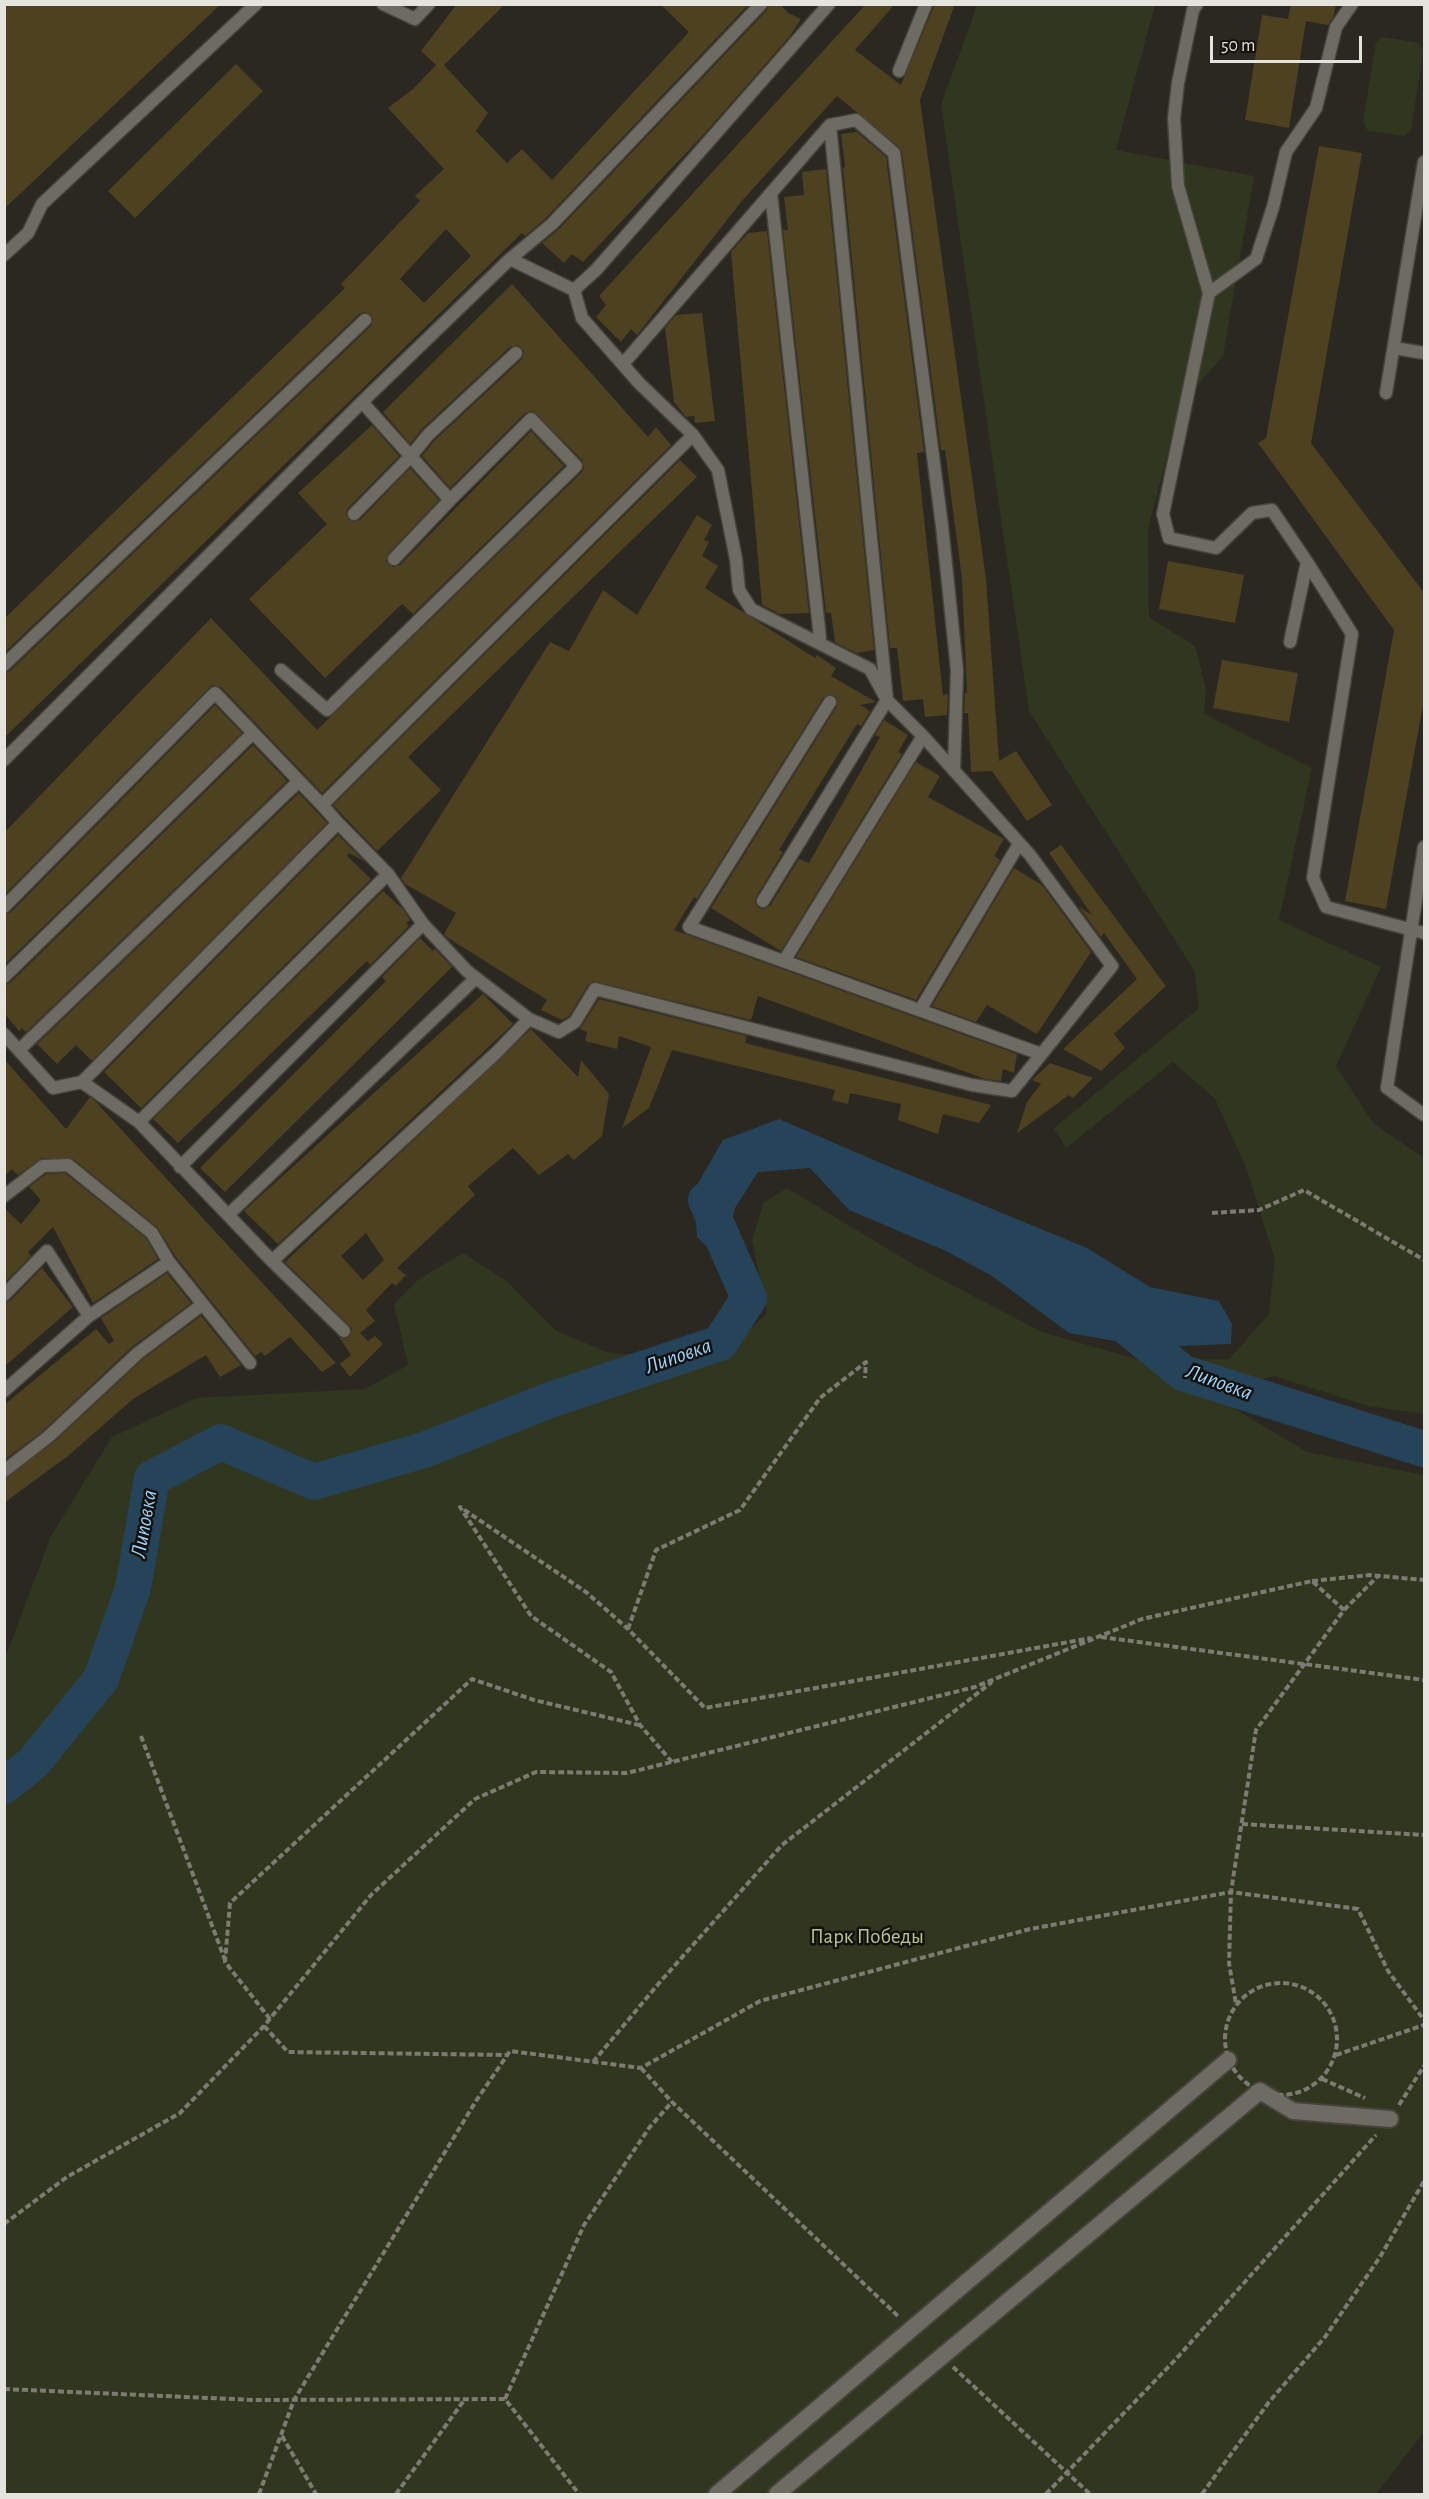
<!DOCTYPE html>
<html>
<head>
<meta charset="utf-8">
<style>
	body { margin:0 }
	#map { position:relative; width:1429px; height:2499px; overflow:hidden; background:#2a2820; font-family:"Alegreya Sans",sans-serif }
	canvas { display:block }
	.frame { position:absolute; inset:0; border:6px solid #e5e3de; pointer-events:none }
	.scale { position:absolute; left:1210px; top:36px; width:152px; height:27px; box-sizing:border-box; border:3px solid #e5e3de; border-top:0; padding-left:8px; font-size:18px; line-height:21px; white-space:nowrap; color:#e5e3de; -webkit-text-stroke:4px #12110d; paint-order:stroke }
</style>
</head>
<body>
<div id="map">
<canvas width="1429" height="2499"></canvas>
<div class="frame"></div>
<div class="scale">50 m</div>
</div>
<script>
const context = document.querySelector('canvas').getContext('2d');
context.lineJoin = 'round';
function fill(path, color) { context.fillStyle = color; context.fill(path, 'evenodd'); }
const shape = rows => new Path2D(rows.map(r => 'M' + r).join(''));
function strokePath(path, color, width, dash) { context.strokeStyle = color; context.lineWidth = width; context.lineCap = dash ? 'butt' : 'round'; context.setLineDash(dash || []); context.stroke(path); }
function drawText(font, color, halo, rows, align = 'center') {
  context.font = font + ' "Alegreya Sans",sans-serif'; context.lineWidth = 5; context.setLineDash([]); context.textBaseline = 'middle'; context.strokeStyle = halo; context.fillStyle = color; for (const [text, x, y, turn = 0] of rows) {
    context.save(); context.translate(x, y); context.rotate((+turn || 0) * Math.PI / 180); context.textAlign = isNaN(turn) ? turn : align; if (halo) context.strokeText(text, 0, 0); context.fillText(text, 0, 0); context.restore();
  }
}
fill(shape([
	[977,5,1155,5,1116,150,1254,176,1223,356,1180,406,1148,529,1149,617,1195,646,1206,689,1204,714,1312,768,1279,920,1381,967,1336,1066,1374,1124,1424,1158,1424,1414,1368,1406,1274,1376,1208,1393,1307,1452,1424,1475,1424,2432,1376,2494,5,2494,4,1661,51,1536,112,1437,196,1398,365,1389,408,1365,394,1304,419,1279,463,1253,508,1282,556,1331,610,1353,719,1359,767,1313,752,1241,763,1203,787,1188,916,1266,1042,1332,1140,1360,1229,1359,1269,1314,1275,1260,1247,1170,1215,1099,1173,1062,1066,1148,1054,1128,1199,1008,1194,970,1029,711,941,105],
	[1383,37,1419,43,1423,51,1411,131,1404,136,1368,131,1363,121,1376,42]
]), '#31361f');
fill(shape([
	[779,1119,876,1161,1087,1248,1150,1287,1219,1301,1232,1324,1231,1344,1180,1346,1138,1345,1069,1333,992,1276,946,1251,849,1210,810,1168,758,1172,735,1208,722,1261,697,1237,694,1190,723,1140]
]), '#254459');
strokePath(shape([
	[1112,1315,1183,1373,1424,1449],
	[4,1786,33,1763,101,1679,133,1588,152,1478,221,1442,314,1482,424,1450,550,1400,720,1343,749,1298,706,1200]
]), '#254459', 36);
fill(shape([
	[4,4,221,4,4,209],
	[457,4,505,4,444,65,488,113,476,131,507,163,522,149,552,180,689,32,660,4,749,4,546,218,525,236,522,233,4,738,4,673,10,671,371,326,373,319,370,314,364,312,359,314,4,653,4,619,345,288,341,284,420,201,415,196,444,169,388,108,413,89,436,65,421,51],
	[446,229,471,256,424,303,400,279],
	[769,4,780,4,788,13,801,19,790,36,705,133,583,262,572,254,564,263,542,243,558,230,767,10],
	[866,4,895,4,855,50,901,85,935,4,955,4,920,100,986,579,999,761,1016,751,1052,805,1027,821,992,771,971,772,968,713,964,713,965,693,967,693,962,579,945,450,941,450,902,152,899,147,837,96,741,202,637,335,631,329,621,342,596,317,606,305,599,296],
	[1291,4,1336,4,1334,15,1328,25,1306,21,1289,128,1245,120,1262,15,1288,19],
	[236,64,263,91,135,218,108,191],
	[857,132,886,157,924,452,917,453,943,695,948,694,947,715,925,717,923,699,903,701,897,648,890,648,843,168,845,167,841,134],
	[1319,146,1362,153,1311,443,1425,594,1425,694,1386,909,1345,901,1394,630,1258,443,1266,438],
	[826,169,874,650,856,653,835,642,831,613,826,613,783,230,788,230,784,197,804,195,802,172],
	[767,231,809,613,780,614,762,605,731,252,748,233],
	[512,284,648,437,656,427,671,445,322,793,221,687,212,685,4,895,4,833,211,618,317,730,582,472,584,468,582,460,533,411,525,413,450,488,422,456,434,441,522,359,524,351,518,345,510,347,422,429,410,444,383,412],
	[702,313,715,421,695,423,694,416,686,417,674,402,665,328,676,315],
	[372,425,399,456,348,508,346,513,348,519,353,522,360,520,410,468,439,500,388,554,386,562,393,567,400,565,531,431,564,466,413,614,402,604,325,678,249,599,327,524,298,493],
	[680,460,697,477,408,757,441,790,377,851,333,805],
	[697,515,712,525,704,540,709,542,702,556,718,566,705,588,815,658,817,655,836,668,831,676,876,702,860,705,870,711,861,726,857,724,779,850,783,852,756,897,755,901,758,908,763,909,770,906,799,859,809,863,880,737,875,735,884,720,908,735,898,752,902,754,781,951,711,908,837,706,837,699,831,694,823,698,697,899,694,897,674,930,1017,1054,1014,1073,1003,1069,1001,1081,985,1079,758,996,751,1020,593,981,588,985,569,1016,562,1020,541,1010,547,1000,448,938,444,934,456,913,405,884,401,878,550,642,569,651,603,590,637,615],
	[1168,561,1244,575,1235,623,1159,609],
	[1222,660,1298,673,1289,722,1213,708],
	[215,705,242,733,4,965,4,915,10,913],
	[253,745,287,781,26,1032,22,1028,19,1031,4,1013,4,985,10,983],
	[916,762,940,776,928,797,1004,839,994,856,1000,860,916,1000,796,957],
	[299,793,327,823,92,1061,76,1045,57,1064,37,1044],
	[338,835,364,861,349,853,347,856,371,879,141,1108,104,1072],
	[1061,845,1166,986,1114,1034,1125,1048,1101,1071,1063,1049,1137,979,1104,933,1101,937,1079,907,1092,915,1049,853],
	[1014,868,1042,885,1091,952,1037,1034,987,1005,976,1022,932,1006],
	[383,891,403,909,410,920,406,923,409,926,370,965,367,961,178,1143,153,1119],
	[420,938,433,951,435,949,452,967,225,1192,200,1168,386,981,382,977],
	[483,994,513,1024,278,1244,244,1211],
	[599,999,747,1036,745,1043,991,1105,979,1123,943,1114,938,1134,898,1120,901,1104,850,1093,848,1104,832,1100,835,1090,672,1050,649,1108,622,1128,651,1047,619,1036,617,1049,585,1041,587,1032,580,1029],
	[531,1029,578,1077,581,1060,609,1094,602,1136,574,1160,568,1154,539,1175,513,1148,468,1186,475,1195,397,1268,406,1275,396,1286,392,1283,366,1310,375,1321,360,1333,368,1341,375,1336,383,1344,350,1377,340,1364,351,1355,339,1337,346,1339,349,1337,352,1328,285,1262],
	[366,1233,384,1260,363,1280,341,1256],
	[4,1059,66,1129,90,1097,96,1102,336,1363,322,1372,290,1337,265,1356,261,1352,255,1356,176,1257,157,1227,73,1159,42,1158,18,1175,12,1169,4,1176],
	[1050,1063,1093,1078,1073,1098,1069,1095,1017,1133,1027,1102,1041,1084,1032,1080],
	[65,1173,146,1238,158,1259,93,1303,53,1227,28,1252,31,1256,4,1283,4,1208,21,1224,41,1200,29,1187,46,1174],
	[42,1268,73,1307,4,1367,4,1303,10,1301],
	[167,1273,191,1303,132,1347,43,1431,4,1460,4,1405,96,1329,109,1344,114,1341,101,1318],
	[201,1316,241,1365,220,1377,206,1355,133,1399,68,1456,4,1503,4,1479,53,1443,143,1359]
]), '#4d4120');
const service = shape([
	[383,4,415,19,429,4],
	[1197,4,1193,10,1178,83,1174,118,1178,186,1209,293,1163,514,1169,538,1216,548,1252,513,1272,510,1307,562,1352,634,1313,878,1326,907,1424,933],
	[899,71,926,4],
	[771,193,820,638],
	[4,255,28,233,42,204,256,4],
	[510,259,552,224,761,4],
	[1209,293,1256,259,1273,207,1286,152,1316,108,1336,27,1352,4],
	[1394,348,1424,353],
	[623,364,830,125,856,120,894,153,942,526,957,670,954,771],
	[1386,393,1424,162],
	[693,435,322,805,338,823,82,1082,139,1122,272,1261,497,1052,529,1019,559,1032,575,1022,595,989,972,1085,1012,1091,1112,966,1030,855,923,736,887,700,870,669,751,609,739,590,736,559,718,470,693,435,639,383,582,318,574,290,596,270,829,4],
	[354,514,411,456,428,435,516,353],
	[394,559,450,500],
	[1290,642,1307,562],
	[4,665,365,320],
	[281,670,327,710,576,466,531,419,450,500,362,402],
	[830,702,689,927,1041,1054],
	[4,760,362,402,510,259,574,290],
	[338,823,388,874,423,924,467,971,529,1019],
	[1424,847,1387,1088,1424,1115],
	[763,901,887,700,830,125],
	[4,907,215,693,322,805],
	[784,961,923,736],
	[4,977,253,733],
	[920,1010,1019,844],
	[4,1034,53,1088,82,1082],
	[19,1050,299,781],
	[139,1122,388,874],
	[180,1167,423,924],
	[4,1196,43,1166,68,1165,152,1233,169,1262],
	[228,1215,476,978],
	[272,1261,344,1331],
	[4,1295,47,1251,89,1316,169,1262,250,1363],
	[4,1391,89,1316],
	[4,1471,48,1437,138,1353,203,1304]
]);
const pedestrian = shape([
	[717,2494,1228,2060],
	[777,2494,1260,2091,1293,2111,1390,2119]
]);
strokePath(service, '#45433c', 15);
strokePath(pedestrian, '#45433c', 20);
strokePath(shape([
	[1212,1213,1259,1210,1304,1190,1424,1260],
	[1312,1581,1370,1575,1424,1580],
	[1344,1610,1378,1576],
	[628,1629,656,1550,740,1510,820,1398,866,1362,865,1378],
	[1101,1637,1424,1680],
	[141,1736,225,1960],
	[672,1762,640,1725,611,1672,531,1616,460,1507,586,1592,628,1629,705,1708,1091,1638],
	[1242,1824,1424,1835],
	'1225 2039a56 56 0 1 1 112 0a56 56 0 1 1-112 0Z',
	[270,2019,225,1962,230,1903,472,1679,534,1700,639,1725],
	[264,2026,288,2052,507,2055],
	[1336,2055,1424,2025],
	[593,2062,660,1982,782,1845,992,1682],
	[641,2068,672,2102,899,2317],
	[1322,2079,1365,2098],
	[1399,2105,1424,2066],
	[4,2224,67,2177,180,2113,264,2026,371,1895,475,1799,536,1772,627,1773,975,1687,1142,1619,1312,1581,1344,1610,1256,1730,1231,1892,1358,1909,1388,1971,1424,2020],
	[953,2367,1090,2494],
	[4,2389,255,2400,505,2399,579,2494],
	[505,2399,584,2225,649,2128,672,2102],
	[282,2436,316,2494],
	[259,2494,294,2400,476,2101,510,2051,641,2068,760,2001,1030,1929,1231,1892,1229,1963,1236,2004],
	[396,2494,465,2399],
	[1046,2494,1176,2359,1376,2135],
	[1202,2494,1269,2402,1325,2337,1380,2257,1424,2181]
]), '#7d7b74', 4, [6, 3]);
strokePath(service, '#6e6b62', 12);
strokePath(pedestrian, '#6e6b62', 16);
drawText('21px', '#b9c78b', '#12110d', [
	["Парк Победы",867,1937]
]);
drawText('italic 22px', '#9cd5fe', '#12110d', [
	["Липовка",678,1356,-19],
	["Липовка",1219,1382,20],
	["Липовка",144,1524,-80]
]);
</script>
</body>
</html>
